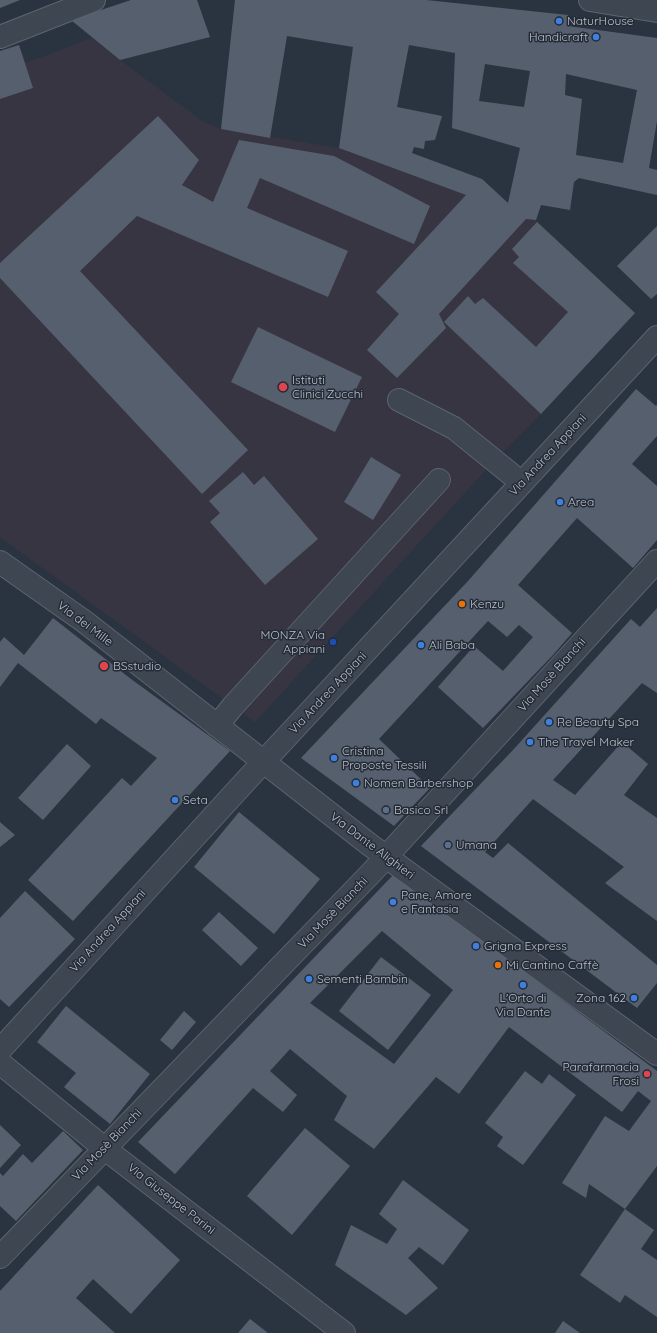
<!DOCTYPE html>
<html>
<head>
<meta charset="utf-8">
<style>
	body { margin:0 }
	canvas { display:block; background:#2a3440 }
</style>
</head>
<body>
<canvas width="657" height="1333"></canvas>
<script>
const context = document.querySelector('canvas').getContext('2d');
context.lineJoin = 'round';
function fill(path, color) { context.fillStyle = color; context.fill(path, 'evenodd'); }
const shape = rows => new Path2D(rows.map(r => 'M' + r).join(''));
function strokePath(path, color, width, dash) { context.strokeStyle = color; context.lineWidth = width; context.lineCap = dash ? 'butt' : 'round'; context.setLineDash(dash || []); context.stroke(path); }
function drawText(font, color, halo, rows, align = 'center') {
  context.font = font + ' Quicksand,sans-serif'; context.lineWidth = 3; context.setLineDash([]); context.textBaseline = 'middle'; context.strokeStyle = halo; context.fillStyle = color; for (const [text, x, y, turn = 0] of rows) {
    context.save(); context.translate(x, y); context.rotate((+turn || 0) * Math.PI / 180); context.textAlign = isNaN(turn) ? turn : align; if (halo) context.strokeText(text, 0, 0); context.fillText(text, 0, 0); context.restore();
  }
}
fill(shape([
	[92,38,120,60,203,122,221,129,339,148,466,195,482,179,526,219,536,220,635,313,541,414,494,461,255,722,0,537,0,51,19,45,26,63]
]), '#373542');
fill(shape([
	[0,0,20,0,0,8],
	[131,0,197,0,210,37,120,60,71,20],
	[235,0,426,0,568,15,568,26,657,38,657,121,649,168,657,170,657,195,579,178,574,182,570,210,541,205,536,220,526,219,439,314,446,328,397,378,367,350,399,314,376,292,466,195,339,148,353,47,287,36,270,138,221,129],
	[409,45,455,53,452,128,520,148,508,203,482,179,412,153,414,147,424,149,425,141,435,140,442,116,397,107],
	[485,64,530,71,524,107,479,101],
	[566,74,637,90,623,163,576,155,582,99,565,95],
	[19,45,33,88,0,99,0,51],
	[158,116,199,160,182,185,213,202,239,140,334,156,430,206,414,244,260,178,247,208,348,251,328,297,137,216,80,271,248,450,202,494,0,278,0,263],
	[537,222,635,313,541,414,444,322,468,296,475,304,483,298,536,347,568,312,513,263,519,257,512,249],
	[657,226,657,294,651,299,617,266],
	[258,327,362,377,335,432,231,382],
	[636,389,656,406,657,405,657,436,632,464,657,486,657,540,633,568,577,518,518,585,572,633,553,655,483,728,438,687,474,646,503,671,533,637,519,625,507,637,488,621,379,739,430,788,394,826,301,758,468,581],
	[371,457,401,475,373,520,344,502],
	[243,472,254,485,264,476,318,539,265,585,210,522,220,513,209,501],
	[657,608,657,693,642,683,553,780,575,795,622,742,648,764,624,795,657,818,657,921,605,883,624,867,533,799,485,852,493,858,508,843,657,965,657,983,637,1008,421,846,513,750,631,619,640,627],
	[53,618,131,679,230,751,73,921,28,880,122,778,131,786,157,758,101,718,96,724,18,663,0,687,0,642,4,637,24,655],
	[67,744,91,766,43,820,18,798],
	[239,812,320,879,274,934,194,867],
	[0,822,15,835,0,847],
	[394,874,657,1071,657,1166,625,1209,589,1184,586,1198,562,1183,605,1116,629,1131,651,1101,638,1091,622,1112,509,1027,459,1094,436,1077,374,1149,334,1120,347,1096,290,1049,270,1071,297,1095,283,1112,253,1088,175,1174,138,1142],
	[382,931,453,990,394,1064,310,1003],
	[25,891,75,939,9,1007,0,999,0,918],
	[219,912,258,948,241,966,202,930],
	[381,957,431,995,388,1050,339,1011],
	[66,1006,150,1074,110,1124,64,1087,76,1073,37,1042],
	[184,1011,196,1022,172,1050,160,1040],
	[525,1071,542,1084,549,1074,576,1095,523,1165,497,1146,503,1137,485,1123],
	[0,1125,21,1145,0,1168],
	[305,1128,350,1166,292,1235,247,1196],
	[63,1131,83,1150,16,1221,0,1206,0,1173,3,1176,23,1154,32,1163],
	[403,1180,469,1230,443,1265,419,1247,408,1258,438,1288,406,1315,335,1265,351,1225,387,1244,397,1229,379,1214],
	[98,1185,180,1260,131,1314,93,1279,76,1298,115,1333,0,1333,0,1291],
	[625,1209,654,1230,641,1249,657,1260,657,1317,625,1295,620,1303,580,1275],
	[250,1319,268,1333,238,1333],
	[563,1321,580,1333,555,1333]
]), '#565f6e');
const minor = shape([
	[590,0,657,11],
	[0,37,94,0],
	[399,400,454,428,522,483],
	[0,562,85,622,370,845,657,1054],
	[217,726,233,706,439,480],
	[0,1050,242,785,657,337],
	[0,1063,104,1148,344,1333],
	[0,1257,373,871,657,561]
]);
strokePath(minor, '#5c646e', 24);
strokePath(minor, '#3e4651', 22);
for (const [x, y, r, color] of [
	[559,21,4,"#3f7fe0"],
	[596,37,4,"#3f7fe0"],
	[283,387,5,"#e0444e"],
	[560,502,4,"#3f7fe0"],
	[462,604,4,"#e8710a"],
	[333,642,4,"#1a4fb4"],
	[421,645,4,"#3f7fe0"],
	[104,666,5,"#e0444e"],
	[549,722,4,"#3f7fe0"],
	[530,742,4,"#3f7fe0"],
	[334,758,4,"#3f7fe0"],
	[356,783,4,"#3f7fe0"],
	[175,800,4,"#3f7fe0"],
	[386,810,4,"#5c6f8a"],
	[448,845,4,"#5c6f8a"],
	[393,902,4,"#3f7fe0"],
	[476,946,4,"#3f7fe0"],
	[498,965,4,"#e8710a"],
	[309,979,4,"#3f7fe0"],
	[523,985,4,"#3f7fe0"],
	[634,998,4,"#3f7fe0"],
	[647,1074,4,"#e0444e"]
]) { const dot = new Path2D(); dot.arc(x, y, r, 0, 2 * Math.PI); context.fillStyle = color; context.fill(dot); strokePath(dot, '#232b36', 1.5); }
drawText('12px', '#bbc1cb', '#232b36', [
	["NaturHouse",567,21],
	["Handicraft",588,37,"right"],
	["Istituti",292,380],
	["Clinici Zucchi",292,394],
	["Area",568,502],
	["Kenzu",470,604],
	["MONZA Via",325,635,"right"],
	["Appiani",325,649,"right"],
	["Ali Baba",429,645],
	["BSstudio",113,666],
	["Re Beauty Spa",557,722],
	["The Travel Maker",538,742],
	["Cristina",342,751],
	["Proposte Tessili",342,765],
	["Nomen Barbershop",364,783],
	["Seta",183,800],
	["Basico Srl",394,810],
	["Umana",456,845],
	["Pane, Amore",401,895],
	["e Fantasia",401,909],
	["Grigna Express",484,946],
	["Mi Cantino Caffè",506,965],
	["Sementi Bambin",317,979],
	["L'Orto di",523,998,"center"],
	["Via Dante",523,1012,"center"],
	["Zona 162",626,998,"right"],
	["Parafarmacia",639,1067,"right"],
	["Frosi",639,1081,"right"]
], 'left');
drawText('12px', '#bbc1cb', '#232b36', [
	["Via Andrea Appiani",548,455,-47],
	["Via dei Mille",85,624,37],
	["Via Mosè Bianchi",552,675,-48],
	["Via Andrea Appiani",328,693,-47],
	["Via Dante Alighieri",372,846,37],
	["Via Mosè Bianchi",333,913,-46],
	["Via Andrea Appiani",108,931,-48],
	["Via Mosè Bianchi",107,1145,-46],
	["Via Giuseppe Parini",171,1199,38]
]);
</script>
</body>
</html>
